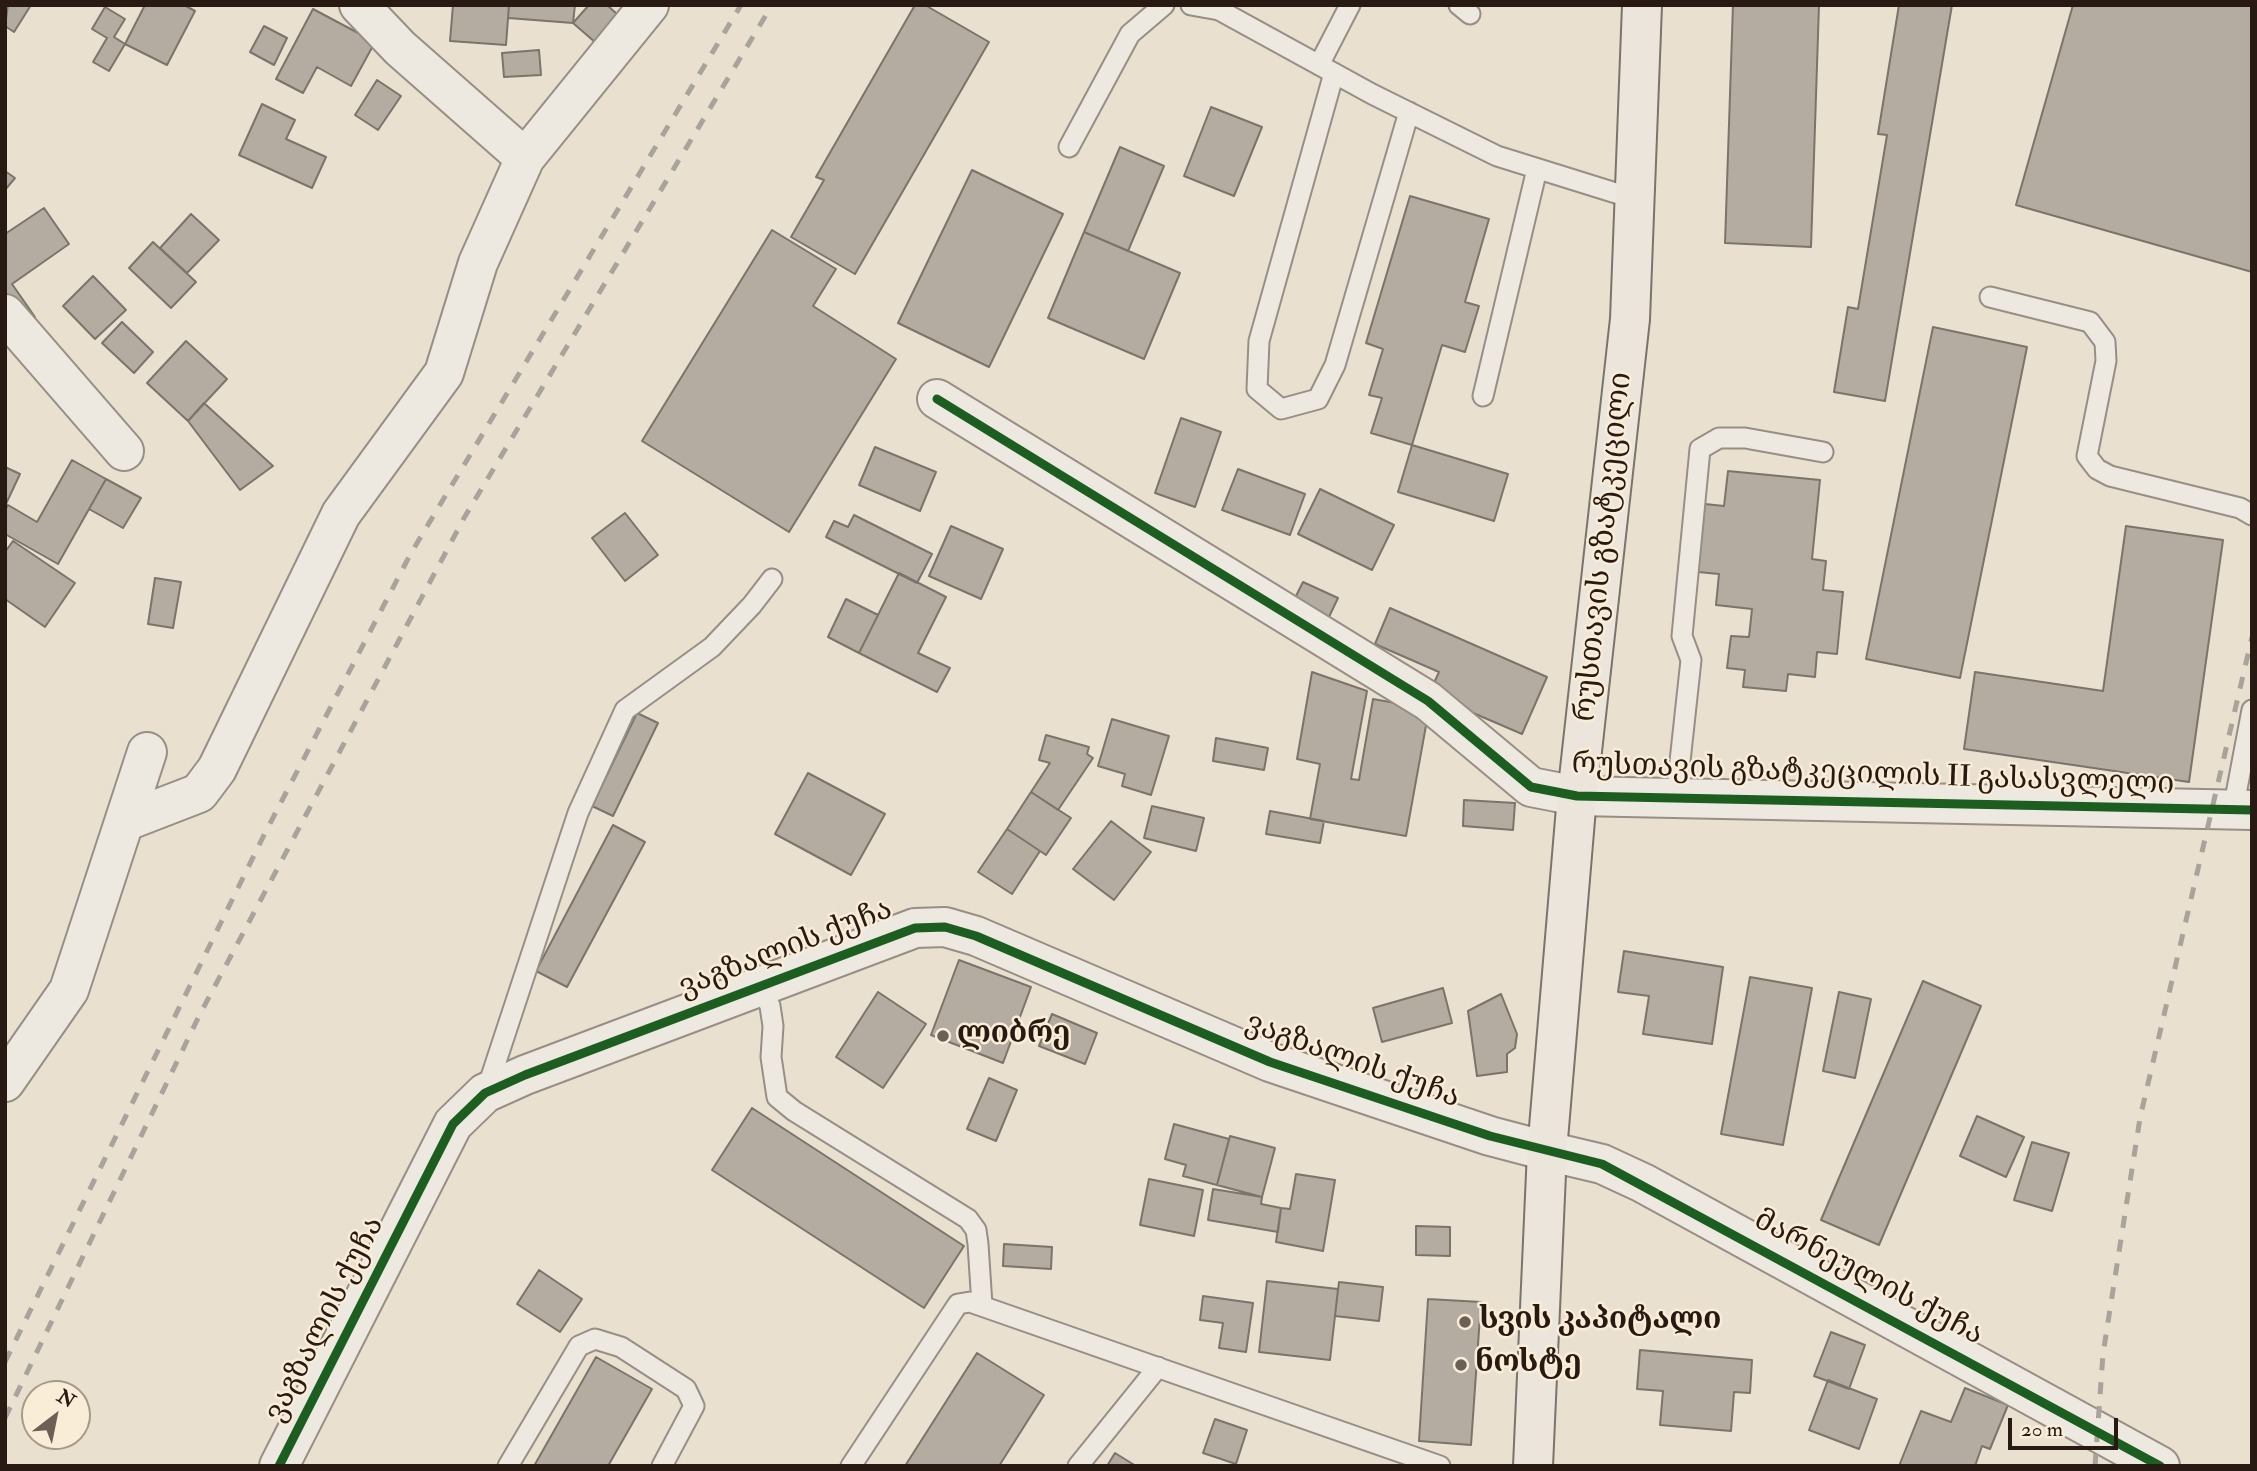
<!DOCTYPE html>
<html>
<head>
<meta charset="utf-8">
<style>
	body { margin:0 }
	#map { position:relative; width:2257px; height:1471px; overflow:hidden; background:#eae0cf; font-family:"IM FELL Double Pica",serif }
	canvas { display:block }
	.frame { position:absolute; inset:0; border:7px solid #281a13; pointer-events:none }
	.north { position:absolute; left:21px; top:1380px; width:70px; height:70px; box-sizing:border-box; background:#f9edd8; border:2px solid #a59989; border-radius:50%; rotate:32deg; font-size:19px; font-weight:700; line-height:28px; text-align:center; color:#281a13 }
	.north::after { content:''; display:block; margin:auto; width:24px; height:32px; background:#6c5f55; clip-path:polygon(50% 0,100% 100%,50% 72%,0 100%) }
	.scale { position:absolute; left:2008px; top:1418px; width:110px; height:32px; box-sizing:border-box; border:4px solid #281a13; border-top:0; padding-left:9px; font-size:21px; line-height:24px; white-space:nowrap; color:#281a13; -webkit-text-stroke:5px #f9edd8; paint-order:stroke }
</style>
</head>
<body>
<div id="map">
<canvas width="2257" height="1471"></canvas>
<div class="frame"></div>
<div class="north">N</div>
<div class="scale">20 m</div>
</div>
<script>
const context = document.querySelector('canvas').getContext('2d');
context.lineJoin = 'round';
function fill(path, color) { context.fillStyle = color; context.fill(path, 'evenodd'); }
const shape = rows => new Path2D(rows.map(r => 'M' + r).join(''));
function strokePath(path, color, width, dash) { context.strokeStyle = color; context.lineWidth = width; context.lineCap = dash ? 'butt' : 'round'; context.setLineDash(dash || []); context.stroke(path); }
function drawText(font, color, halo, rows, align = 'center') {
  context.font = font + ' "IM FELL Double Pica","Noto Serif Georgian",serif'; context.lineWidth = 5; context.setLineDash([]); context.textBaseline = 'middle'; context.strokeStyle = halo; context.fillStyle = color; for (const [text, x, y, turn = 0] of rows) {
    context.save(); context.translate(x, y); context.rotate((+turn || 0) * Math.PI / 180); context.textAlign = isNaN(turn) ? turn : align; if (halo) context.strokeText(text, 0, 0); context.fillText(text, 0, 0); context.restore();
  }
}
const building = shape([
	[8,5,31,5,14,32,5,26,8,5],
	[145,5,184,5,195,11,167,65,125,44,145,5],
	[453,5,509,5,506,45,450,41,453,5],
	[509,5,575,5,573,23,508,18,509,5],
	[589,5,607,5,627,23,604,50,573,23,589,5],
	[915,5,925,5,989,42,855,274,791,237,824,180,816,177,915,5],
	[1733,5,1819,5,1811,247,1725,243,1733,5],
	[1899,5,1952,5,1885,401,1834,392,1848,307,1858,309,1887,135,1878,134,1899,5],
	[2073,5,2252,5,2252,272,2016,205,2073,5],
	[105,7,125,19,114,37,125,44,109,71,93,62,107,38,92,29,105,7],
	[313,9,375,42,351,86,317,67,303,93,276,79,313,9],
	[264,26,287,38,274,65,250,52,264,26],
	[539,50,541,75,504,77,502,53,539,50],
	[377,80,401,96,378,130,355,115,377,80],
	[262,104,295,120,286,139,326,157,312,188,239,155,262,104],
	[1211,107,1262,127,1234,196,1184,176,1211,107],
	[1120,147,1164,166,1128,251,1084,232,1120,147],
	[972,170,1063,214,989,367,898,323,972,170],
	[5,171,15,178,5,190,5,171],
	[1410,196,1489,219,1465,302,1479,306,1465,352,1442,345,1412,445,1371,433,1382,398,1369,395,1383,349,1366,343,1410,196],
	[44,208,69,244,12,284,35,317,20,327,5,304,5,234,44,208],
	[191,214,219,240,187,273,160,248,191,214],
	[772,230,836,269,813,306,896,359,789,532,642,441,772,230],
	[1084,232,1180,273,1144,359,1048,318,1084,232],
	[153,242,196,282,171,308,129,268,153,242],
	[93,276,126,310,95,339,63,306,93,276],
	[122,322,153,352,134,373,102,343,122,322],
	[1933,327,2027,347,1960,678,1866,659,1933,327],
	[186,341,227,379,188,421,147,383,186,341],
	[204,403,273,466,240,490,188,421,204,403],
	[1181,418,1221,432,1195,507,1155,493,1181,418],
	[1412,445,1508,474,1494,521,1398,492,1412,445],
	[875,447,936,472,920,511,859,485,875,447],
	[72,460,106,479,58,564,5,534,5,510,8,505,37,522,72,460],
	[5,467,20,474,5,506,5,467],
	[1238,469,1305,494,1290,535,1222,510,1238,469],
	[1728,471,1820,480,1812,559,1826,561,1823,590,1843,592,1837,654,1817,652,1815,677,1788,674,1786,691,1743,687,1745,670,1727,668,1731,636,1749,637,1752,609,1716,605,1719,574,1698,572,1705,504,1724,506,1728,471],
	[106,479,141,498,123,528,89,509,106,479],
	[1320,489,1394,525,1372,570,1298,534,1320,489],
	[625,513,658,555,625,581,592,538,625,513],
	[854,515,932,554,917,583,826,537,834,521,848,527,854,515],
	[951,526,1003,549,981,599,929,576,951,526],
	[2126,526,2223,540,2189,782,1964,749,1975,672,2103,691,2126,526],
	[13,541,75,583,45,627,5,599,5,552,13,541],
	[899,573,946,597,918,653,950,668,937,692,859,653,899,573],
	[155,578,181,582,173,628,148,624,155,578],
	[1303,582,1338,598,1328,619,1293,602,1303,582],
	[846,599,878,615,859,653,828,637,846,599],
	[1390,608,1547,677,1522,734,1429,694,1439,672,1375,644,1390,608],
	[1312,672,1367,691,1351,779,1359,780,1373,699,1429,709,1406,836,1310,819,1320,764,1297,759,1312,672],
	[637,713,658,723,613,816,592,806,637,713],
	[1112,719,1169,736,1151,795,1122,786,1125,774,1098,766,1112,719],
	[1046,735,1089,747,1087,754,1093,758,1058,810,1031,792,1050,763,1039,760,1046,735],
	[1216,738,1268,748,1264,770,1213,761,1216,738],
	[808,773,885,814,851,875,775,834,808,773],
	[1031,792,1071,818,1046,855,1007,829,1031,792],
	[1464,800,1515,803,1513,830,1463,826,1464,800],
	[1152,806,1204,818,1196,851,1144,838,1152,806],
	[1270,811,1324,821,1320,843,1266,834,1270,811],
	[1111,821,1151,852,1114,900,1073,869,1111,821],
	[613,825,645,842,567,987,536,971,613,825],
	[1007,829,1040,851,1012,894,978,872,1007,829],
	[1624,951,1723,967,1712,1044,1643,1034,1649,996,1618,992,1624,951],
	[959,960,1031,987,1003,1063,931,1035,959,960],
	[1750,977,1812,988,1783,1145,1721,1134,1750,977],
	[1923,981,1981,1006,1879,1245,1821,1220,1923,981],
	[1443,988,1452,1023,1382,1042,1373,1008,1443,988],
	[878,992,926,1024,883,1088,836,1057,878,992],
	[1839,992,1871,999,1855,1078,1823,1071,1839,992],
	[1501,994,1517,1034,1515,1048,1507,1054,1507,1072,1477,1076,1468,1011,1501,994],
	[1052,1014,1097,1033,1085,1064,1039,1046,1052,1014],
	[989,1078,1017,1090,996,1141,967,1129,989,1078],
	[752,1108,964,1246,924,1308,712,1170,752,1108],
	[1977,1116,2024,1137,2006,1177,1960,1156,1977,1116],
	[1174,1124,1229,1139,1217,1185,1183,1176,1186,1165,1165,1159,1174,1124],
	[1230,1136,1275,1148,1262,1197,1217,1185,1230,1136],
	[2032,1142,2069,1153,2052,1211,2014,1200,2032,1142],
	[1296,1174,1335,1180,1323,1251,1276,1242,1281,1208,1290,1209,1296,1174],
	[1149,1179,1203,1190,1194,1236,1140,1225,1149,1179],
	[1213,1189,1262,1197,1261,1204,1281,1208,1278,1232,1208,1220,1213,1189],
	[1416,1226,1450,1227,1450,1256,1416,1255,1416,1226],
	[1004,1244,1052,1247,1051,1269,1003,1266,1004,1244],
	[539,1270,582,1299,560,1332,517,1304,539,1270],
	[1267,1281,1338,1289,1330,1360,1259,1352,1267,1281],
	[1339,1282,1383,1287,1379,1321,1335,1316,1339,1282],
	[1203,1296,1253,1303,1246,1352,1219,1348,1223,1323,1200,1320,1203,1296],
	[1428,1299,1481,1302,1471,1445,1419,1441,1428,1299],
	[1831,1332,1865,1345,1849,1389,1814,1376,1831,1332],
	[1640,1350,1752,1360,1750,1393,1734,1392,1731,1431,1660,1425,1663,1391,1637,1389,1640,1350],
	[977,1353,1044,1395,999,1466,905,1466,977,1353],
	[596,1357,652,1389,608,1466,534,1466,596,1357],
	[1828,1380,1877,1399,1859,1449,1809,1430,1828,1380],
	[1965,1388,2008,1405,1990,1449,1982,1446,1975,1466,1899,1466,1921,1411,1951,1422,1965,1388],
	[1215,1419,1247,1430,1236,1464,1203,1453,1215,1419],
	[1115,1453,1136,1466,1107,1466,1115,1453]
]);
fill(building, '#b4aca1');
strokePath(building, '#7b746b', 2);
const service = shape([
	[1191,5,1219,10,1372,94,1497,156,1635,199],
	[1459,5,1470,14],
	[1319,65,1350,5],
	[1334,73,1259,341,1257,389,1281,409,1318,399,1335,365,1409,112],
	[1069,147,1130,34,1164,5],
	[1990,297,2090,322,2105,342,2106,361,2087,456,2097,469,2110,476,2240,508,2252,515],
	[1483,396,1537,169],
	[1676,798,1691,660,1682,636,1700,449,1719,438,1745,438,1823,452],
	[2233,810,2252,710],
	[761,986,770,1006,773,1026,771,1057,777,1097,794,1111,968,1219,976,1230,978,1244,982,1305],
	[486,1092,578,813,625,710,712,647,752,605,772,579],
	[508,1466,579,1346,595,1339,621,1347,686,1389,694,1406,662,1466],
	[851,1466,958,1304,970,1302,1440,1466],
	[1078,1466,1158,1367]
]);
const minor = shape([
	[359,5,400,48,525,158],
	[5,314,124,451],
	[937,399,1428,701,1531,787,1577,796,2252,810],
	[124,822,199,793,217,769,341,514,444,373,478,263,525,158,649,5],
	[5,1082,69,990,147,752],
	[1547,1151,1602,1164,1643,1183,2160,1466]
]);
const tertiary = shape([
	[279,1466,453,1124,485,1093,525,1075,915,928,945,927,976,936,1270,1062,1490,1136,1547,1151]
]);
const trunk = shape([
	[1533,1466,1547,1151,1577,796,1630,319,1642,5]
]);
strokePath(service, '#978f85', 23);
strokePath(minor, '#978f85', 42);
strokePath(tertiary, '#978f85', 42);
strokePath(trunk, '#7b746b', 42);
strokePath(service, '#ede8e0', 19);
strokePath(minor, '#ede8e0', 38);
strokePath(tertiary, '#ede8e0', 38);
strokePath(trunk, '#ebe5db', 38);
strokePath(shape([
	[5,1362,264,835,411,553,741,5],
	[5,1418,200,1014,464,518,772,5],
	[2095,1466,2103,1354,2140,1118,2252,637]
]), '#a8a39b', 5, [12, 12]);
strokePath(shape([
	[937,399,1428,701,1531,787,1577,796,2252,810],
	[279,1466,453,1124,485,1093,525,1075,915,928,945,927,976,936,1270,1062,1490,1136,1602,1164,2160,1466]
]), '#1b5e20', 9);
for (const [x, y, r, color] of [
	[943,1036,7,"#6c5f55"],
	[1465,1322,7,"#6c5f55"],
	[1461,1365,7,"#6c5f55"]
]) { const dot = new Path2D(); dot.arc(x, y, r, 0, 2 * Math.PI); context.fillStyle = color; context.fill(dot); strokePath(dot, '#f9edd8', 2.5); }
drawText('30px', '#281a13', '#f9edd8', [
	["რუსთავის გზატკეცილი",1605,547,-84],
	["რუსთავის გზატკეცილის II გასასვლელი",1873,776,2],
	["ვაგზალის ქუჩა",786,950,-21],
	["ვაგზალის ქუჩა",1352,1062,20],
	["მარნეულის ქუჩა",1868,1279,28],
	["ვაგზალის ქუჩა",326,1320,-63]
]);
drawText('bold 30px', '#281a13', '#f9edd8', [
	["ლიბრე",957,1036],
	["სვის კაპიტალი",1479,1322],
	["ნოსტე",1475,1365]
], 'left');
</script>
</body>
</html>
